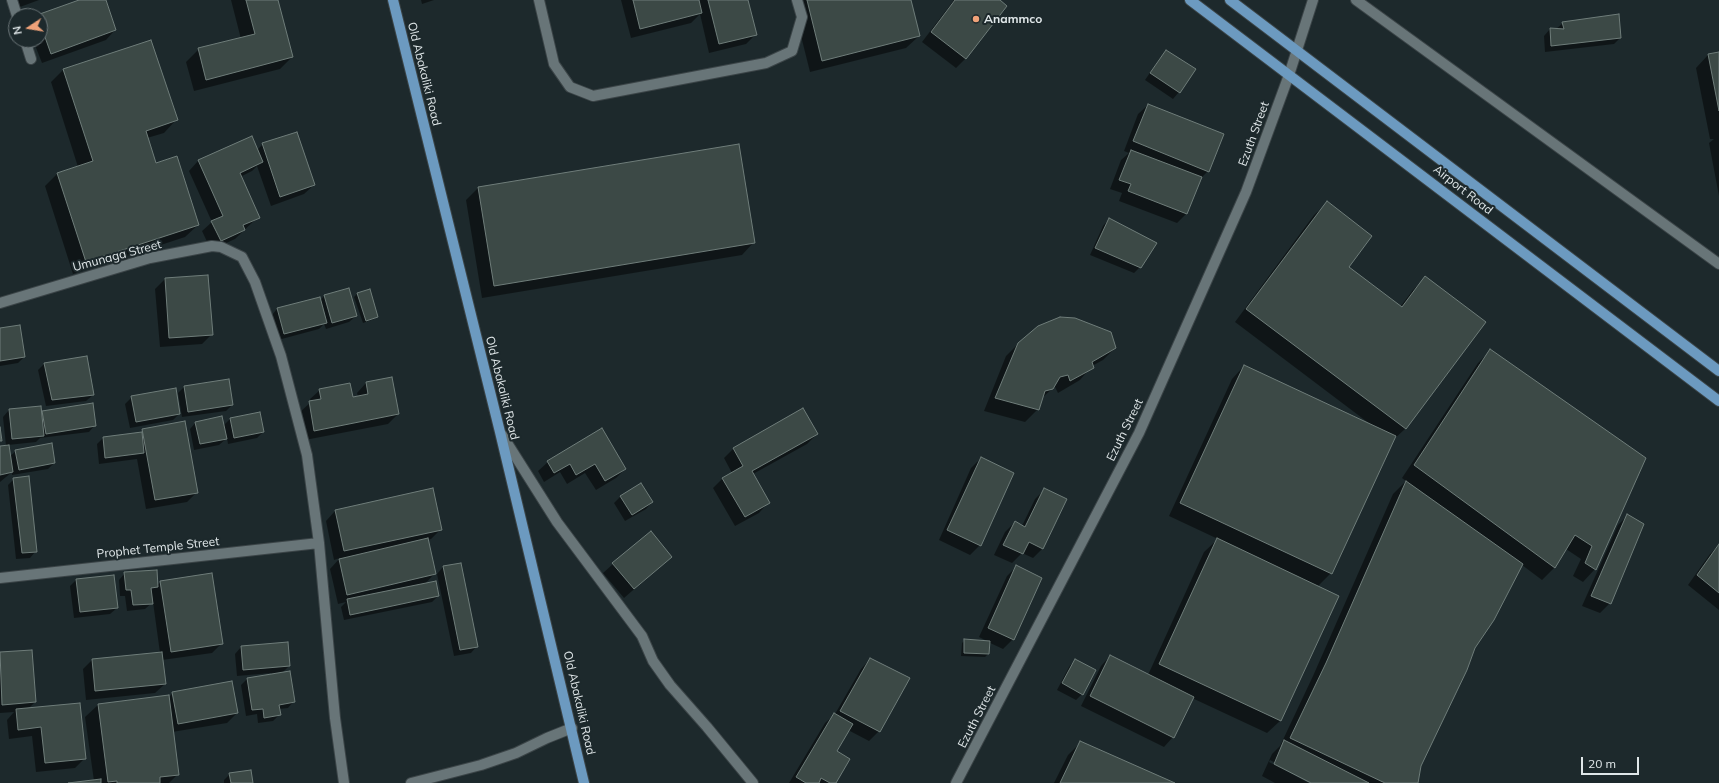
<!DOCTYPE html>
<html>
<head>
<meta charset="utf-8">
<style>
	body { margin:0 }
	#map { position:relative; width:1719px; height:783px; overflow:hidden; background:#1d292c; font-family:Mulish,sans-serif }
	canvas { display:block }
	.north { position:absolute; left:8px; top:8px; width:40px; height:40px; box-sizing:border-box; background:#1d292c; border:1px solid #6b7578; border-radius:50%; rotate:258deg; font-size:11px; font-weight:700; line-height:16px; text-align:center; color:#e0e7e9 }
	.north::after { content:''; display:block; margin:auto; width:14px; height:18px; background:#f0a279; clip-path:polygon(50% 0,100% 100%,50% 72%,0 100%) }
	.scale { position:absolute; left:1581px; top:757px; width:58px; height:18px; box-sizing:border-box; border:2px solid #e0e7e9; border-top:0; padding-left:5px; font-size:12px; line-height:14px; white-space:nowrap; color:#e0e7e9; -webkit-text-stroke:3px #1d292c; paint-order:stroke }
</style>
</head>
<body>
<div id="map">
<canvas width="1719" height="783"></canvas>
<div class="north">N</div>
<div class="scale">20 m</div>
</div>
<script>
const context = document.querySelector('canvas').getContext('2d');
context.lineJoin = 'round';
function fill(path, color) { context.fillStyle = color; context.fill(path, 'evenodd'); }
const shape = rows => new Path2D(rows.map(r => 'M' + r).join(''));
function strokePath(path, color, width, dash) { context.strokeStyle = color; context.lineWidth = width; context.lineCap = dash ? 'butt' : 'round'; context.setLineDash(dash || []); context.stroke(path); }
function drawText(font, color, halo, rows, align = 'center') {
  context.font = font + ' Mulish,sans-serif'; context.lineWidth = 4; context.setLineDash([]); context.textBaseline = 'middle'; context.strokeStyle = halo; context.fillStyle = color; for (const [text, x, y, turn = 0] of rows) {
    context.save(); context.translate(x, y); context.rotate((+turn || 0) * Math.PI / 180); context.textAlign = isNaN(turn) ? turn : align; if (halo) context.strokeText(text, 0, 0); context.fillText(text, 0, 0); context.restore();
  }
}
fill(shape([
	[18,0,39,0,20,7],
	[82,0,105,0,115,30,106,40,42,63,33,40,40,40,40,16,38,16],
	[231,0,277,0,292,57,280,69,194,91,186,62,199,49,241,39],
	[421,0,434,0,422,4],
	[621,0,747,0,755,35,746,44,709,53,700,14,691,23,631,38],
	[792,0,910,0,919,36,906,48,810,72],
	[954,0,998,0,966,58,956,68,922,42],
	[1563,23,1620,38,1614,44,1545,52,1544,36,1550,29,1556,29],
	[151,41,176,120,164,133,147,138,156,164,198,225,185,237,73,274,45,186,57,174,78,167,51,82,63,70],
	[1166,51,1179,92,1173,99,1145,80,1160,58],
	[1719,53,1719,196,1709,143,1714,139,1710,139,1696,68,1708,55],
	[1148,105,1208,171,1199,180,1186,214,1177,223,1119,201,1122,193,1110,189,1121,160,1129,153,1124,151,1138,114],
	[251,137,257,150,263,144,314,185,304,194,271,206,257,166,252,171,240,177,258,217,235,239,211,250,202,231,212,222,189,171,198,161],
	[478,188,754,242,742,255,482,298,466,200],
	[1327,203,1348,267,1400,307,1413,290,1425,278,1484,322,1405,429,1392,441,1331,573,1317,587,1337,596,1280,721,1267,733,1192,698,1173,737,1164,747,1081,706,1101,666,1110,656,1148,675,1204,552,1218,539,1169,516,1232,379,1244,366,1370,424,1235,322,1314,215],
	[1109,219,1140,267,1134,273,1090,255,1103,226],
	[207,276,212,334,202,344,160,347,155,289,165,279],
	[348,289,356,316,349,322,326,329,324,324,319,329,278,340,271,316,277,309,320,301,324,296],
	[369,290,377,316,374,319,363,323,354,297,357,294],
	[0,329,24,357,18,363,0,366],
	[1019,343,1115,348,1103,360,1092,366,1080,380,1058,393,1055,387,1053,388,1041,399,1038,409,1025,422,984,411,1006,356],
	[1490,351,1644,458,1595,569,1583,582,1573,576,1581,559,1566,549,1555,567,1542,580,1522,565,1474,647,1420,766,1417,783,1313,783,1270,760,1269,762,1309,783,1275,783,1262,776,1272,754,1280,746,1313,676,1393,494,1406,481,1402,478,1478,363],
	[44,364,93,395,86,401,46,406,38,370],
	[366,383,398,414,388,424,305,440,300,412,311,402,310,399,320,390,352,398,358,397,357,393],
	[184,387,232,405,226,411,182,417,178,393],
	[132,397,179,414,173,420,130,428,125,404],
	[9,410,40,414,43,412,95,425,89,432,40,438,36,442,8,445,9,457,16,451,54,463,48,469,12,475,12,472,0,482,0,447,6,446,3,417],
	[803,410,817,434,807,444,753,474,768,503,759,513,735,526,713,488,723,478,732,473,724,458,733,449],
	[230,419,263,432,257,438,228,444,227,438,219,445,194,450,190,429,196,422,223,426],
	[602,429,625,469,616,478,596,490,585,473,567,484,560,472,544,482,538,471,548,462],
	[143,430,197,492,187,502,146,509,137,459,99,464,97,444,103,438,139,434],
	[981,458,980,545,970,555,939,540,971,468],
	[14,479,36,551,30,558,16,559,8,485],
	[641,484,652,502,646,509,625,521,614,503,620,497],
	[1045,489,1042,549,1033,558,1022,553,1012,563,994,555,1005,532,1015,522,1022,526,1035,499],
	[432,490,441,529,431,539,427,540,435,573,425,584,438,596,432,602,344,620,341,607,346,602,338,604,330,569,340,558,334,560,326,521,335,511],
	[1627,516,1610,603,1600,613,1582,606,1618,525],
	[1719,545,1719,610,1688,585,1710,554],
	[671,557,624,598,603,573,613,564],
	[443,567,477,646,471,653,454,656,437,574],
	[1016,567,1013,639,1003,649,988,642,988,654,985,657,961,656,962,643,965,640,987,641,979,637,1007,576],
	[125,573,157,585,161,582,222,643,212,653,162,660,165,684,155,693,86,700,83,669,92,660,160,653,153,602,145,609,127,611,125,596,120,596,119,580],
	[76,580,117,608,110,614,74,618,70,586],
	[241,647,289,666,282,673,294,701,288,708,279,709,280,714,273,721,258,723,257,714,246,716,241,685,247,679,271,675,271,673,237,676,235,654],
	[31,651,35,702,28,709,85,758,75,768,36,772,32,736,9,739,7,720,14,712,0,713,0,653],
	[870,659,879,731,869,741,848,730,836,751,835,783,789,783,825,723,835,714,861,669],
	[1075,660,1082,694,1076,700,1057,690,1069,667],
	[173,693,237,713,227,723,172,732,178,774,169,783,76,783,94,781,85,717,98,705,168,696,168,698],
	[1081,742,1173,783,1054,783,1068,755],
	[230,774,252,783,224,783,224,780]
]), '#0007');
const building = shape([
	[79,0,106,0,116,30,51,54,40,23,40,16,37,15,79,0],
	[246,0,278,0,293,57,206,80,198,48,255,34,246,0],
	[633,0,699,0,702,13,640,29,633,0],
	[708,0,748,0,757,35,719,44,708,0],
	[807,0,911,0,920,36,822,61,807,0],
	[955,0,1000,0,1007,6,966,59,931,32,955,0],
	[1619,14,1621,38,1551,46,1550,28,1564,29,1562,22,1619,14],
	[151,40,178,120,146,131,156,163,177,156,199,225,86,262,57,173,93,161,63,69,151,40],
	[1166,50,1196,69,1180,93,1150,73,1166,50],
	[1719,52,1719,111,1708,54,1719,52],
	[1148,104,1224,134,1209,172,1133,141,1148,104],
	[297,132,315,185,280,197,262,143,297,132],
	[252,136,263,162,240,173,260,218,243,225,245,230,221,241,211,221,223,216,198,160,252,136],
	[739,144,755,243,494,286,478,187,739,144],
	[1131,150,1202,177,1187,214,1128,191,1131,184,1119,180,1131,150],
	[1327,201,1372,236,1349,267,1402,307,1425,276,1486,322,1406,429,1246,309,1327,201],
	[1109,218,1157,243,1141,268,1095,248,1109,218],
	[208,275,213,335,169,338,165,278,208,275],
	[349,288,357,316,332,323,324,295,349,288],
	[370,289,378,317,366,321,357,293,370,289],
	[320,297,327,323,284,334,277,308,320,297],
	[1060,317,1075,318,1111,332,1116,348,1092,362,1094,368,1070,381,1068,375,1060,377,1053,389,1045,391,1039,410,995,398,1018,343,1038,326,1060,317],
	[20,325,25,357,0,361,0,328,20,325],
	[1490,349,1646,458,1596,570,1585,563,1592,546,1575,535,1555,568,1414,465,1490,349],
	[87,356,94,395,52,400,44,363,87,356],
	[1244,365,1396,436,1332,574,1180,503,1244,365],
	[392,377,399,414,314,431,309,401,321,399,319,389,350,383,353,397,368,394,366,382,392,377],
	[229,379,233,405,188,412,184,386,229,379],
	[176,388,180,414,136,422,131,396,176,388],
	[93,403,96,426,46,434,42,411,93,403],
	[41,406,44,436,12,439,9,409,41,406],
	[803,408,818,434,752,471,770,503,745,517,722,478,743,466,733,448,803,408],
	[260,412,264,432,234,438,230,418,260,412],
	[222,416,227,439,200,444,195,422,222,416],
	[185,421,198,493,155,500,142,429,185,421],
	[0,427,2,441,0,441,0,427],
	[602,428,626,469,605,481,595,464,576,475,570,464,554,473,547,461,602,428],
	[142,432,144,453,105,458,103,437,142,432],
	[52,443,55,463,19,470,15,450,52,443],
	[9,445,13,472,0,475,0,446,9,445],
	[981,457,1014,473,981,546,947,530,981,457],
	[29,476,37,552,22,553,13,478,29,476],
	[1406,481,1523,564,1494,620,1475,648,1467,670,1421,766,1418,783,1385,783,1290,738,1326,663,1406,481],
	[641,483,653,502,632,515,620,496,641,483],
	[433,488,442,530,344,551,335,510,433,488],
	[1044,488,1067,499,1043,549,1029,542,1023,554,1003,545,1015,521,1025,527,1044,488],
	[1627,514,1644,524,1611,604,1591,596,1627,514],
	[651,531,672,557,634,589,612,563,651,531],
	[428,538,436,574,347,595,339,559,428,538],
	[1217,538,1339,596,1281,721,1159,664,1217,538],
	[1719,544,1719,593,1697,575,1719,544],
	[461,563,478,647,460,650,443,566,461,563],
	[1016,565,1042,578,1014,640,988,628,1016,565],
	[157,570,158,587,151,588,153,604,133,605,131,590,126,590,124,572,157,570],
	[212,573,223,644,171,652,160,581,212,573],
	[114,575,118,608,80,612,76,579,114,575],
	[436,581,439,596,350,615,347,599,436,581],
	[964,639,990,641,989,654,964,653,964,639],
	[288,642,290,666,243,670,241,646,288,642],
	[32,650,36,702,2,705,0,652,32,650],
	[162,652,166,684,95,691,92,659,162,652],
	[1110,655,1194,697,1174,738,1090,696,1110,655],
	[870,658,910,678,880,732,840,711,870,658],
	[1075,659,1096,670,1083,695,1062,683,1075,659],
	[290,671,295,702,279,705,281,715,264,718,263,709,252,710,247,678,290,671],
	[232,681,238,713,178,724,172,692,232,681],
	[169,695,179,775,160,777,160,783,117,783,117,781,108,782,98,704,169,695],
	[80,703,86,759,45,763,41,727,18,730,16,709,80,703],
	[834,713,853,724,837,751,850,759,836,783,830,783,821,778,819,783,806,783,796,777,834,713],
	[1284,740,1369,783,1311,783,1274,764,1284,740],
	[1080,741,1175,783,1060,783,1080,741],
	[251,770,253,783,231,783,229,773,251,770],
	[101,779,101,783,68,783,101,779]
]);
fill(building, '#3c4946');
strokePath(building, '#6f7d7a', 1);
const minor = shape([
	[12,0,17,16],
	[539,0,554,64,570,87,593,96,766,63,792,51,802,17,797,0],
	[1356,0,1719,264],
	[25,40,31,59],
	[0,303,150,258,212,246,221,247,242,257,255,282,281,356,307,455,319,543,335,718,344,783],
	[502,435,557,522,642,636,653,661,670,685,707,727,753,783],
	[0,578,319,543],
	[411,783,481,765,516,753,547,738,572,728],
	[956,783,1139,433,1246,192,1289,75,1313,0]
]);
const major = shape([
	[393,0,500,432,584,783],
	[1190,0,1719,401],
	[1230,0,1719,371]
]);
strokePath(minor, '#3b4447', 12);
strokePath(major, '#3b4447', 12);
strokePath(minor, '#687578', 10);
strokePath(major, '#6c9ac0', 10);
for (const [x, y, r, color] of [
	[976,19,4,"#f0a279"]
]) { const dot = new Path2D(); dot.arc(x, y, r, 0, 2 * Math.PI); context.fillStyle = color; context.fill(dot); strokePath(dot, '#1d292c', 1.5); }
drawText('bold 12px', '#e0e7e9', '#1d292c', [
	["Anammco",984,19]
], 'left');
drawText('12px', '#e0e7e9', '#1d292c', [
	["Old Abakaliki Road",424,74,76],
	["Ezuth Street",1254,134,-70],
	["Airport Road",1463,190,38],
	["Umunaga Street",117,256,-15],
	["Old Abakaliki Road",502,388,76],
	["Ezuth Street",1125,430,-64],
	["Prophet Temple Street",158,548,-6],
	["Old Abakaliki Road",579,703,77],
	["Ezuth Street",977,717,-63]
]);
</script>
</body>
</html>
